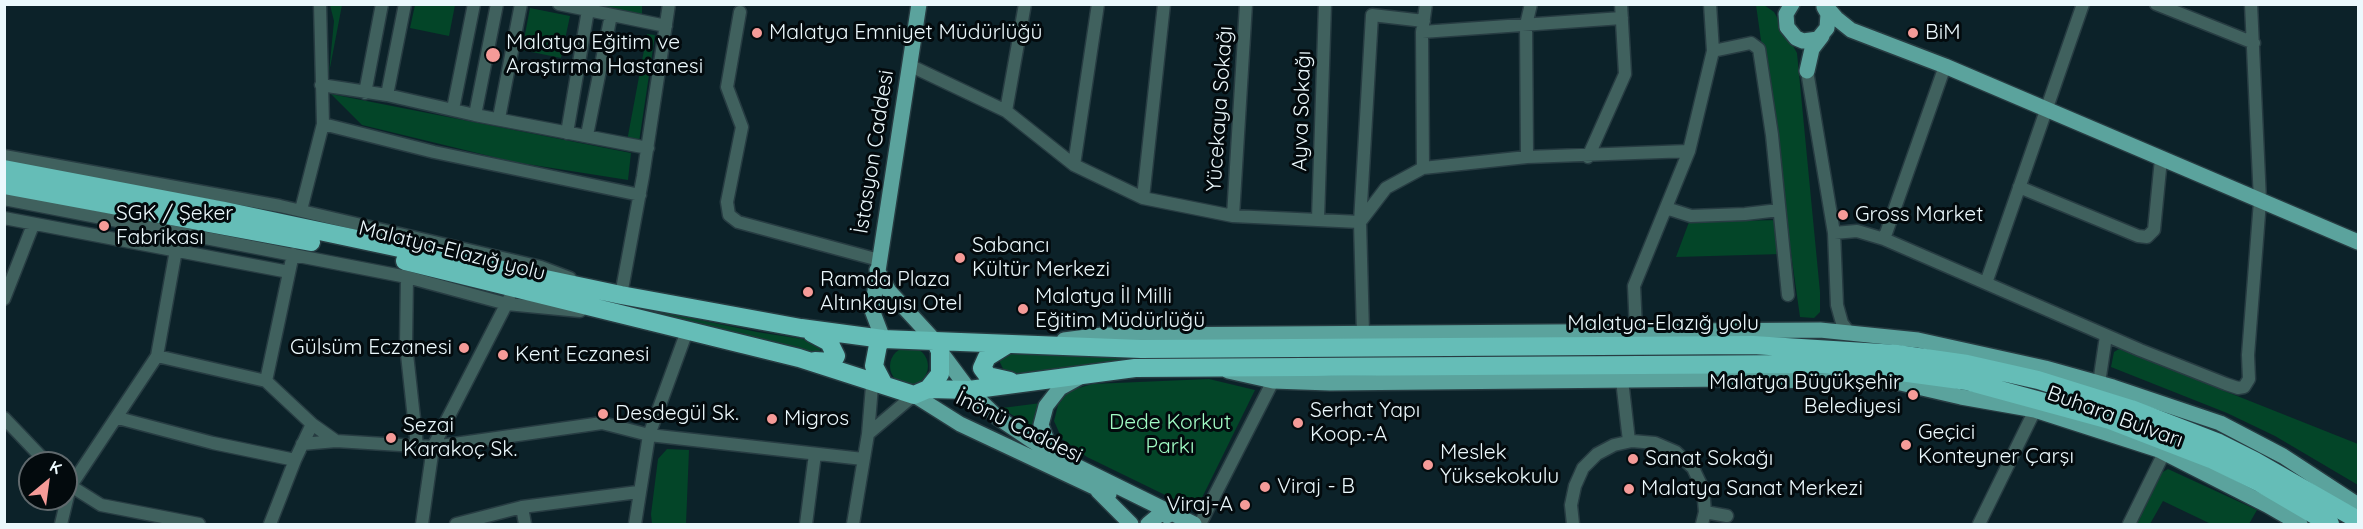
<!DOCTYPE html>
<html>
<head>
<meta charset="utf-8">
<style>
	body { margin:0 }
	#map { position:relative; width:2363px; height:529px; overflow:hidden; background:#0c2229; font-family:Quicksand,sans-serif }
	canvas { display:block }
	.frame { position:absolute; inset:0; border:6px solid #ebf8fc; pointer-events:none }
	.north { position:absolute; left:18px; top:451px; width:60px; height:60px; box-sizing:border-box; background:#030a0d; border:2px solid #60696d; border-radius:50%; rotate:29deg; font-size:16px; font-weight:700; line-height:24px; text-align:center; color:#ebf8fc }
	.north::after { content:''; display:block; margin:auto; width:21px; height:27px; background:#f59b98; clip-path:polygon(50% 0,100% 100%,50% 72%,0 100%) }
</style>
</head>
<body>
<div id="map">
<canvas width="2363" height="529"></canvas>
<div class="frame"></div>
<div class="north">K</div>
</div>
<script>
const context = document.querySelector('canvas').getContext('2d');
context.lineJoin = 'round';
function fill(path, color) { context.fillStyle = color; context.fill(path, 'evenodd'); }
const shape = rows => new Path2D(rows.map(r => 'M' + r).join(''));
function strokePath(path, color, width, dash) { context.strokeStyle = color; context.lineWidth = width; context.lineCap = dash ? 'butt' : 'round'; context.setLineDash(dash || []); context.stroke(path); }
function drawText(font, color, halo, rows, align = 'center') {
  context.font = font + ' Quicksand,sans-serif'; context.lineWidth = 6; context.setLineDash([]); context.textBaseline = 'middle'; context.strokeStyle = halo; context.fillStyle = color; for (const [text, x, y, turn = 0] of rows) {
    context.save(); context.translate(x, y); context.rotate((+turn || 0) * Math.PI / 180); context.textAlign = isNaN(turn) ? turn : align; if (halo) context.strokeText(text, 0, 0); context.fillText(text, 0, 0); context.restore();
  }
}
fill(shape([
	[330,5,342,5,329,73,334,21],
	[415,5,455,5,449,36,410,28],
	[584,5,642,5,642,16],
	[1756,5,1764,5,1774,12,1797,53,1820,292,1820,312,1814,318,1800,317],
	[530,8,570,16,561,58,522,50],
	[647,34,655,35,639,142,627,141],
	[331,94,631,153,628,180,514,162,362,125],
	[1779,220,1782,254,1676,257,1689,222],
	[534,285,757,332,822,342,819,354,533,292],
	'890 366a19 19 0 1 1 38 0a19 19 0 1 1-38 0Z',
	[2119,349,2358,444,2358,485,2275,436,2227,413,2111,367,2114,352],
	[996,354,1360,356,1360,361,1125,365,1006,375],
	[1209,379,1255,390,1196,510,1087,457,1062,439,1054,421,1058,405,1069,391,1092,384],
	[1041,403,1039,433,1002,408],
	[667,449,689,450,686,524,652,524,651,514,658,459],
	[2168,469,2257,510,2249,524,2211,524,2163,501,2150,524,2134,524,2161,473]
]), '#034528');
const minor = shape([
	[559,4,666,26],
	[2156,4,2254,43],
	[740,12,727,87,742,127,727,202,729,215,738,222,879,260],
	[1422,32,1622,18],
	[1713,51,1751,43,1759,49,1772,135,1788,295],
	[909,65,1006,111,1074,165,1143,198,1233,216,1360,222,1386,188,1423,168,1527,157,1689,151],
	[1807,71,1834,233,1837,305,1842,323,1848,331],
	[321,85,387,95,475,115,648,148],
	[365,93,382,4],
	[387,95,405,4],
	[453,109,474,4],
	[1006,111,1025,4],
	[475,115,497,4],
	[499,118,521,4],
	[323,124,434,152,640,195],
	[567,133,588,10],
	[587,135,611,15],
	[4,156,280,206,541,267,570,278],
	[1527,157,1526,25,1531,4],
	[1588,157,1625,74,1621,4],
	[1074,165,1098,4],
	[1423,168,1422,32,1426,4],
	[2019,187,2138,236,2147,237,2154,230,2161,159],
	[1143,198,1164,4],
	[4,199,407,277,507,304,580,311],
	[1666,208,1691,216,1745,214,1779,210],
	[301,210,323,124,320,4],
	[1233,216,1246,4],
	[4,218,289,272],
	[1318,219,1325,4],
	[1834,233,1857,231,1884,239,2140,350,2226,384,2238,388,2244,387,2249,379,2248,355,2260,201,2251,4],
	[1884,239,1945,66],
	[407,277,406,345,417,446],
	[1986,283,2083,4],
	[621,295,643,176,669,4],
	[4,299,33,225],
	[1636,330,1634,286,1689,151,1713,51,1710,4],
	[1363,333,1360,222,1372,15,1424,21],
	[157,356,266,381,293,254],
	[1622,380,1629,441],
	[266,381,312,424,336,441,433,447,602,423,649,435,863,459],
	[2099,383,2106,336],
	[4,418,47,463],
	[118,418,213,443,295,460],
	[868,434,914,395],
	[302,444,336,441],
	[66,483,101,505,199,524],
	[522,507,525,524],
	[1705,512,1727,516],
	[61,524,70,487,157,356,176,250],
	[270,524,295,460,312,424],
	[422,524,433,447,509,299],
	[456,524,522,507,638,492],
	[635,524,649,435,687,331],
	[806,524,815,454],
	[853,524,868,434,873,374],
	[1200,524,1273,381],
	[1573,524,1571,505,1575,486,1583,468,1597,454,1614,445,1632,441,1655,443,1676,452,1693,468,1703,489,1705,512,1702,524],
	[1979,524,2035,410],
	[2129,524,2164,453]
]);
const major = shape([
	[1792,4,1786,14,1787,27,1796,38,1803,41,1818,39,1827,28,1828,14,1824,7],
	[1824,4,1836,18,1851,30,1945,66,2358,242],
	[1807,71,1812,49,1822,36],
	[877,270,889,291,935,341],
	[883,339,872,310,919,4],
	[1064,340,1102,335,1139,335,1820,330,1918,340,2045,368,2113,387,2220,423,2283,456,2358,505],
	[940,351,969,390,997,417,1031,440,1064,460,1194,524],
	[1228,371,1273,381,1330,383,1729,379,1904,383],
	[1896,382,1961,397,2035,410,2159,450,2267,505,2300,524],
	[914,395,960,424,1109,494],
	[1056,452,1048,443,1041,425,1046,406,1060,388,1080,377],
	[1098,491,1131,524],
	[1148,524,1165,510,1167,516]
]);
const highway = shape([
	[4,169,225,211,621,295,801,328,883,339,1141,349,1753,345,1897,354,1967,364,2038,380,2131,409,2219,443,2255,461,2358,520],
	[4,185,311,242],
	[405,261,799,358,914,395,928,389,940,374,940,351,935,341],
	[812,333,829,342,836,356,832,362,815,361],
	[883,339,878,345,874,366,884,385],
	[1008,344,987,357,982,368,988,376,1010,381],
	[928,389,969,390,1135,368,1808,364,1856,366,1967,381,2110,420,2211,459,2260,483,2330,524]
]);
strokePath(minor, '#273c42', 15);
strokePath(major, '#273c42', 18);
strokePath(highway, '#273c42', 21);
strokePath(minor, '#40615e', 12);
strokePath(major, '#5ba39d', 15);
strokePath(highway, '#65bdb7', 18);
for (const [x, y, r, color] of [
	[757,33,6,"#f59b98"],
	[1913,33,6,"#f59b98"],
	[493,55,8,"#f59b98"],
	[1843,215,6,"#f59b98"],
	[104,226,6,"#f59b98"],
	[960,258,6,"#f59b98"],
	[808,292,6,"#f59b98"],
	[1023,309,6,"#f59b98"],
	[464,348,6,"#f59b98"],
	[503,355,6,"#f59b98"],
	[1913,395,6,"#f59b98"],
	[603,414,6,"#f59b98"],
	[772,419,6,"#f59b98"],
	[1298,423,6,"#f59b98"],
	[391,438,6,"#f59b98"],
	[1906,445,6,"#f59b98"],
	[1633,459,6,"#f59b98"],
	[1428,465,6,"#f59b98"],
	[1265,487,6,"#f59b98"],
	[1629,489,6,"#f59b98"],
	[1245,505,6,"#f59b98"]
]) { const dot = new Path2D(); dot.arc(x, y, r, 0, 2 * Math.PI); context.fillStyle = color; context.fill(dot); strokePath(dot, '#030a0d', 2); }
drawText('21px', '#ebf8fc', '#030a0d', [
	["Malatya Emniyet Müdürlüğü",769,33],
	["BiM",1925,33],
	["Malatya Eğitim ve",506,43],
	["Araştırma Hastanesi",506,67],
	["SGK / Şeker",116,214],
	["Fabrikası",116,238],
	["Gross Market",1855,215],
	["Sabancı",972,246],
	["Kültür Merkezi",972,270],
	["Ramda Plaza",820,280],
	["Altınkayısı Otel",820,304],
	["Malatya İl Milli",1035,297],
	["Eğitim Müdürlüğü",1035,321],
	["Gülsüm Eczanesi",452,348,"right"],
	["Kent Eczanesi",515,355],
	["Malatya Büyükşehir",1901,383,"right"],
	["Belediyesi",1901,407,"right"],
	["Serhat Yapı",1310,411],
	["Koop.-A",1310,435],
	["Desdegül Sk.",615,414],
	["Migros",784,419],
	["Sezai",403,426],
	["Karakoç Sk.",403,450],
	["Geçici",1918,433],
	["Konteyner Çarşı",1918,457],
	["Meslek",1440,453],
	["Yüksekokulu",1440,477],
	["Sanat Sokağı",1645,459],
	["Viraj - B",1277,487],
	["Malatya Sanat Merkezi",1641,489],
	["Viraj-A",1233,505,"right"]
], 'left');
drawText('21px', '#ebf8fc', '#030a0d', [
	["Yücekaya Sokağı",1220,109,-86],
	["Ayva Sokağı",1302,111,-88],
	["İstasyon Caddesi",874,152,-81],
	["Malatya-Elazığ yolu",452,251,14],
	["Malatya-Elazığ yolu",1663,324],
	["Buhara Bulvarı",2115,417,20],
	["İnönü Caddesi",1019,427,26]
]);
drawText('21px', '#a1fcc5', '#030a0d', [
	["Dede Korkut",1170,423],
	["Parkı",1170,447]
]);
</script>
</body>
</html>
